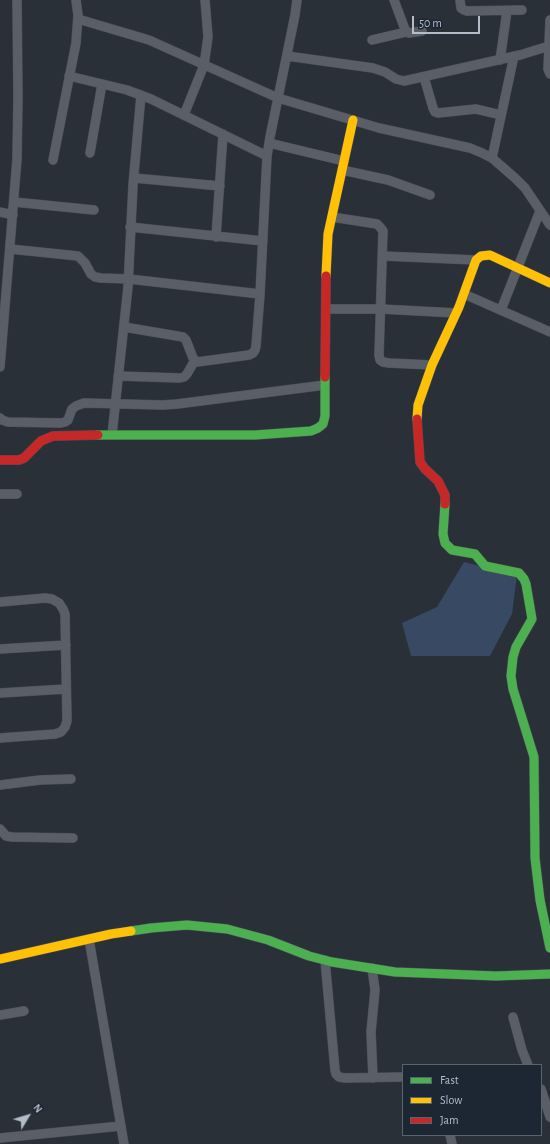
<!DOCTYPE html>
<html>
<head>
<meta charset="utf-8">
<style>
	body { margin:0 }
	#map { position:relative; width:550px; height:1144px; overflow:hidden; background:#2a3038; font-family:"Alegreya Sans",sans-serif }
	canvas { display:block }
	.legend { position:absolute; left:402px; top:1064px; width:140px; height:72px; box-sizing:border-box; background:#1d2633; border:1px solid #59626f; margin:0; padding:5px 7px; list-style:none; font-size:12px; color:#b4bcc9 }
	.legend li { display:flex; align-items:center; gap:8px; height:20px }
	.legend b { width:20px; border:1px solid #59626f }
	.north { position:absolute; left:8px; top:1096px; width:40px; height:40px; -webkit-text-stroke:3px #1d2633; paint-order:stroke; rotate:52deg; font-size:11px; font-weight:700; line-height:16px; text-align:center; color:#b4bcc9 }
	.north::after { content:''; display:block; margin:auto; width:14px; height:18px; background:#b4bcc9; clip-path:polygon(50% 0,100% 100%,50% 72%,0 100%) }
	.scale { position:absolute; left:412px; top:16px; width:68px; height:18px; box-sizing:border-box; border:2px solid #b4bcc9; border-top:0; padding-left:5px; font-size:12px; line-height:14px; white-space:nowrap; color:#b4bcc9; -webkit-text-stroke:3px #1d2633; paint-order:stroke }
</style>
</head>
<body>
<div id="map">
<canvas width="550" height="1144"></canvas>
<ul class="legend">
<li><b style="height:5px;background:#4caf50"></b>Fast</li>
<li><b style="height:5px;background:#ffc107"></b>Slow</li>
<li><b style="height:5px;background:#c62828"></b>Jam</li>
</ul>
<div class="north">N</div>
<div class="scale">50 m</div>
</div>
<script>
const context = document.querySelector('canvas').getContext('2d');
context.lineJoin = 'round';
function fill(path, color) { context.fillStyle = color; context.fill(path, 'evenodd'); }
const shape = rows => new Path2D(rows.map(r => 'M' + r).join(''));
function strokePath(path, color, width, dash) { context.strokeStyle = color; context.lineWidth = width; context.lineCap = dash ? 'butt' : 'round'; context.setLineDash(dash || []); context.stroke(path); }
fill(shape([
	[464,562,517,575,512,614,490,656,411,656,402,623,437,607]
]), '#384963');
const street = shape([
	[394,0,406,32,409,33,422,31],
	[460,0,461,8,464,10,467,11,522,10],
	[78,19,149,40,278,98,379,128,470,148,482,153,492,158,515,178,525,188,550,225],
	[550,20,548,69,550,74],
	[372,40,406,32],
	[287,56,373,68,385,72,396,79,404,81,520,55,549,46],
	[500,60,507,11],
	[69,76,127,90,151,99,267,156],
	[424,77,433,108,435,112,438,113,476,109,501,115],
	[184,115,204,65,208,37,205,0],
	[269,143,344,161],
	[90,153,102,84],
	[492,158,514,56],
	[53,160,76,43,78,15,76,0],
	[342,170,388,180,430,195],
	[134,178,220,186],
	[14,202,94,210],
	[0,212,13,215],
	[332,217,377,224,380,227,383,231,379,355,380,360,383,362,389,363,432,365],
	[130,227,263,241],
	[216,237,223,134],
	[10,249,78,256,85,263,91,274,95,277,101,278,129,279,260,294],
	[383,256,476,260],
	[464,294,550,332],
	[326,309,381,309,456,313],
	[501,310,540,211],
	[124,327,183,337,186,340,193,358,197,362,249,355,253,353,255,350,256,346,260,294,267,156,270,137,295,15,297,0],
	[0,367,17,159,18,97,17,0],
	[118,376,180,378,184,377,187,374,195,360],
	[0,418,2,420,8,422,61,423,65,422,68,420,72,409,76,406,84,403,163,405,177,404,325,385],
	[112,435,128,287,133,185,141,95],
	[0,494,17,494],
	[0,602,45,598,52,599,59,603,63,609,65,614,67,721,65,727,61,732,55,734,0,738],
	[0,649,66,645],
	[0,693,66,689],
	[0,785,40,780,71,779],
	[0,829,6,836,12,837,73,838],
	[89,939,124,1144],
	[325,960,335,1070,336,1074,339,1077,345,1078,403,1077],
	[372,968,375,990,371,1032,373,1078],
	[0,1015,24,1011],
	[513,1017,522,1050,528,1065],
	[541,1089,550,1117],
	[450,1135,452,1144],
	[0,1138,121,1126]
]);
const fast = shape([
	[98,435,255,435,311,431,318,428,323,424,325,416,325,377],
	[445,504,443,534,445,543,452,550,475,554,485,566,519,573,524,579,526,584,532,619,516,647,513,657,511,676,513,689,534,757,535,858,540,900,550,948],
	[131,931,151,928,187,925,227,929,268,940,309,956,332,962,395,972,496,976,550,974]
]);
const slow = shape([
	[326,276,328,234,353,120],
	[417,419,418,405,432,365,459,307,476,260,481,256,490,255,550,283],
	[0,959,111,934,131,931]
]);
const jam = shape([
	[325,377,326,276],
	[417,419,420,462,425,469,438,481,445,495,445,504],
	[0,460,19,460,24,458,41,441,53,436,98,435]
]);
strokePath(street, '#484c53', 10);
strokePath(fast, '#484c53', 10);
strokePath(slow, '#484c53', 10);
strokePath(jam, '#484c53', 10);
strokePath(street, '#5a5e66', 9);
strokePath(fast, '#4caf50', 9);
strokePath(slow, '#ffc107', 9);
strokePath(jam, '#c62828', 9);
</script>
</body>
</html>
